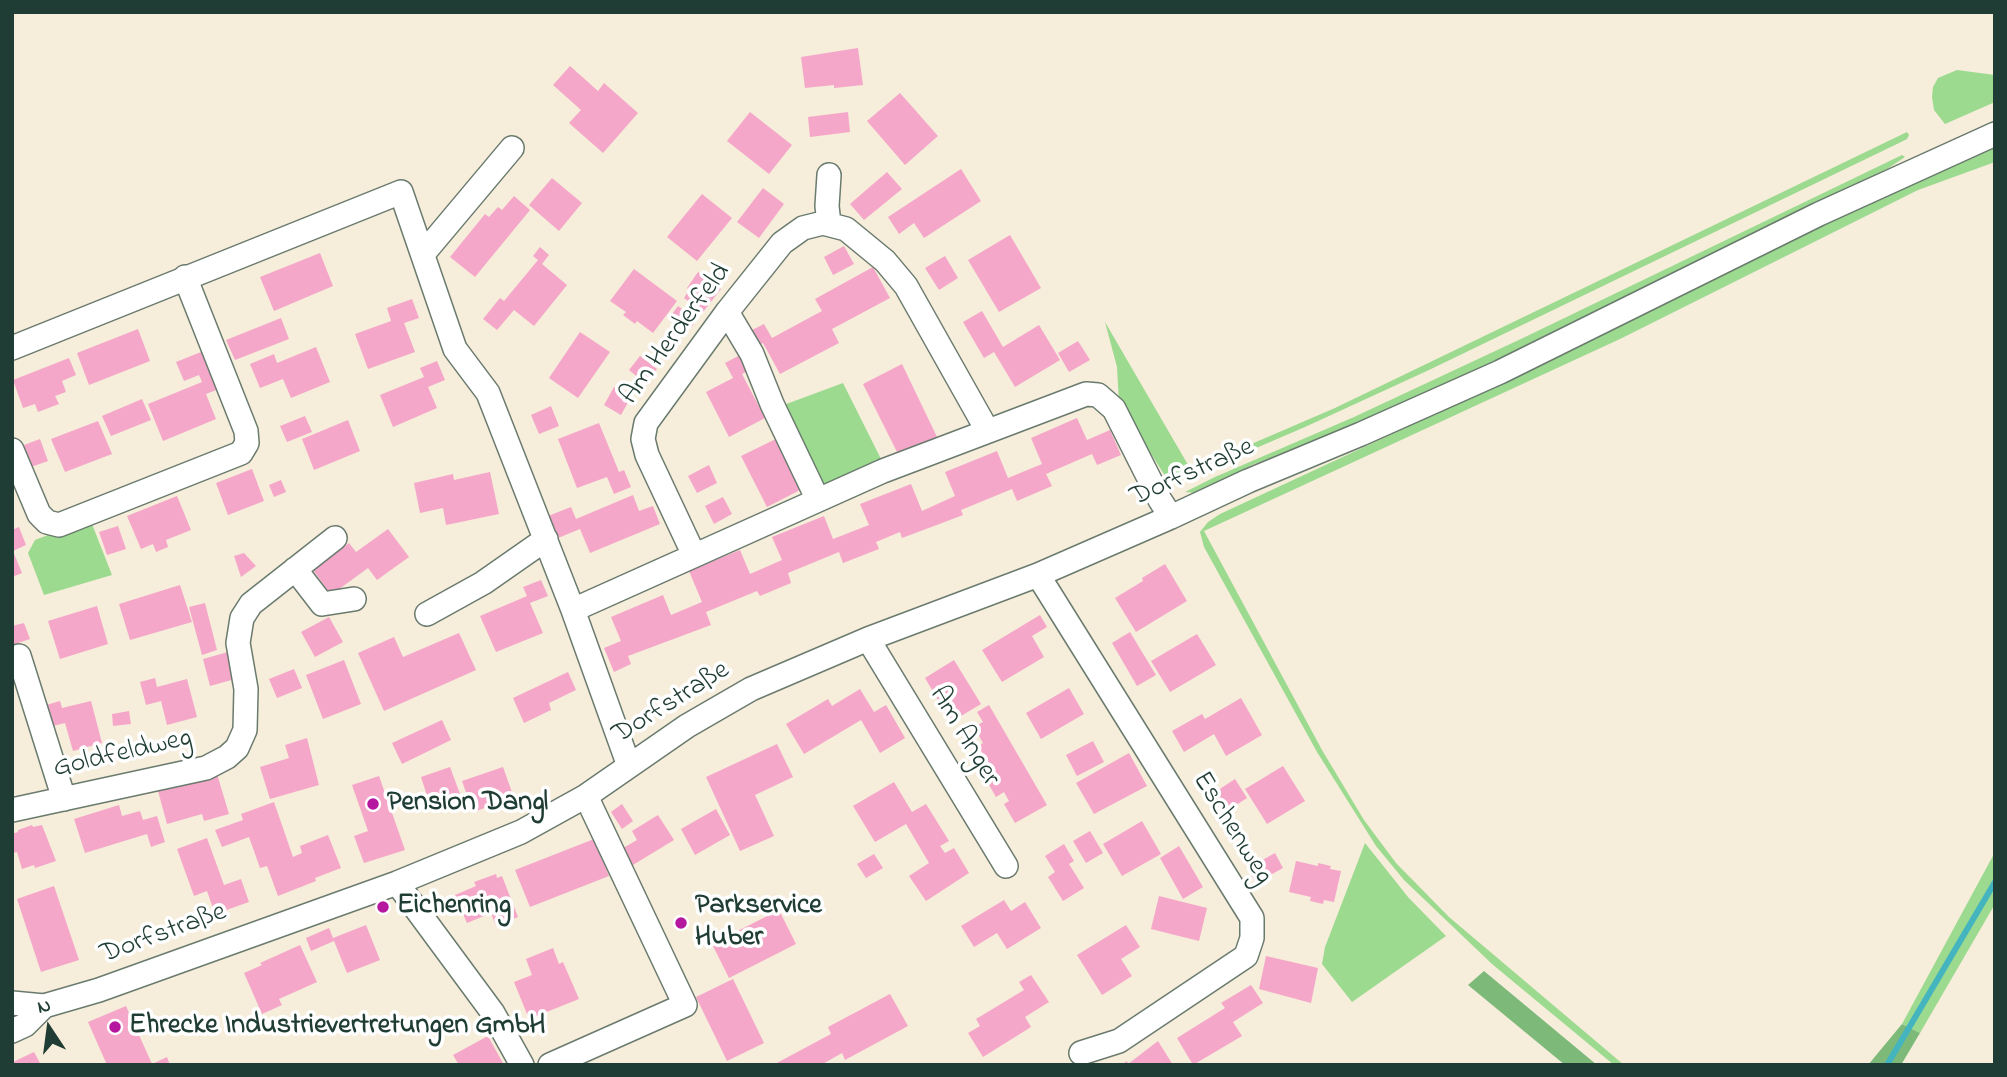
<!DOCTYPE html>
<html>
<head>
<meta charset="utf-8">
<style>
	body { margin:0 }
	#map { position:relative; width:2007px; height:1077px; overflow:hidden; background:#f6eddb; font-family:"Indie Flower",sans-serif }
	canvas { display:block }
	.frame { position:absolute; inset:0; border:14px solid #1f3d34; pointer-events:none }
	.north { position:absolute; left:14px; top:993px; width:70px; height:70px; -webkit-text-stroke:5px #fff; paint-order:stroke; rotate:347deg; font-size:19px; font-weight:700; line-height:28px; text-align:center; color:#1f3d34 }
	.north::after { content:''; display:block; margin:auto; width:24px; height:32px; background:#1f3d34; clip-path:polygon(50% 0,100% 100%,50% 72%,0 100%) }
</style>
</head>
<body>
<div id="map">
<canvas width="2007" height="1077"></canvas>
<div class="frame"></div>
<div class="north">N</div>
</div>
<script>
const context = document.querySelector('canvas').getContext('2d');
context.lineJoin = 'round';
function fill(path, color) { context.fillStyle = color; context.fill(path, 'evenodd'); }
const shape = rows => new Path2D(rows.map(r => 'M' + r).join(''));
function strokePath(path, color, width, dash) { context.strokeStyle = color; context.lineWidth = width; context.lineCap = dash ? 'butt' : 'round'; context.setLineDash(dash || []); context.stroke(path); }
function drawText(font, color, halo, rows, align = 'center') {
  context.font = font + ' "Indie Flower",sans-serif'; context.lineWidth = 7; context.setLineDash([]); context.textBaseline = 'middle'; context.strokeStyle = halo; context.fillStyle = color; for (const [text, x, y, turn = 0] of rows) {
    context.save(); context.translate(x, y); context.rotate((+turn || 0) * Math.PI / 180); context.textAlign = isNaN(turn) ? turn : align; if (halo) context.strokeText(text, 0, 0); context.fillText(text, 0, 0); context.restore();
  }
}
fill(shape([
	[1957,70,1995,75,1995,102,1945,124,1934,110,1932,97,1933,87,1938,78],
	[1907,132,1909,135,1907,139,1899,143,1429,370,1305,427,1177,482,1172,482,1167,479,1119,403,1117,367,1105,322,1191,470,1335,408],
	[1995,147,1995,162,1918,190,1620,339,1204,531,1322,750,1364,820,1396,863,1449,917,1624,1065,1614,1065,1492,964,1404,880,1376,846,1317,752,1204,547,1200,532,1208,522,1220,514,1489,389,1831,221],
	[1902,155,1905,157,1887,169,1514,352,1318,443,1254,464,1196,493,1185,492,1215,477,1354,417,1523,338],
	[843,383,883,463,824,486,781,406],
	[90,519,112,575,44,595,28,553,35,540],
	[1365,843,1408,897,1446,936,1352,1002,1322,964,1325,947],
	[1995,852,1995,904,1920,1033,1902,1024]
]), '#9cda8f');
fill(shape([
	[1484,971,1597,1065,1565,1065,1468,985],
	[1902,1024,1920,1033,1901,1065,1868,1065]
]), '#7dba7a');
strokePath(shape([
	[1887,1065,1995,882]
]), '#44b4be', 6);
fill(shape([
	[858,48,863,85,834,88,834,85,805,88,801,57],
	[570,66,598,91,604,83,638,113,603,153,569,123,581,110,553,85],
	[900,93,938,136,905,165,867,121],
	[750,112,792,145,769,174,727,141],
	[848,112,850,132,810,137,808,117],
	[961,169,981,201,924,238,914,223,899,234,888,217],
	[887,172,902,189,864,220,850,204],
	[552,178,582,203,559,231,529,205],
	[763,188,784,204,759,238,737,222],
	[702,194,732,218,697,261,667,237],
	[514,196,530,210,475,277,450,257,485,214,489,217,498,207,502,210],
	[1010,235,1041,288,999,312,968,260],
	[844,246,854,264,833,275,824,257],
	[540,247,549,255,542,264,567,285,534,326,514,310,497,330,483,319,500,298,504,301,538,260,533,256],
	[320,253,333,286,274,311,260,277],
	[945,256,958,278,939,290,925,268],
	[873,267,890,298,832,329,839,343,780,374,763,343,752,349,744,334,764,324,772,338,822,311,815,299],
	[634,269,677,301,653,333,637,321,635,324,623,315,626,312,610,301],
	[698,272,721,289,703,312,684,298,689,290,687,288],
	[412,299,419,318,404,323,415,352,368,369,355,334,391,321,387,308],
	[678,306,697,320,691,328,672,314],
	[982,311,1003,347,1039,325,1060,360,1015,387,994,352,984,358,963,322],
	[281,318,289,339,235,360,226,340],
	[138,329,150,361,89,385,77,353],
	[580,332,610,352,578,398,549,378],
	[1078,341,1090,360,1069,372,1058,353],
	[316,347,330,382,291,398,283,379,260,388,250,364,274,354,277,363],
	[206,350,224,387,206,394,216,419,163,441,148,404,202,382,199,375,184,381,176,362],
	[740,355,748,371,742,374,765,418,729,437,706,392,733,378,725,363],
	[640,356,657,369,645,383,629,370],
	[69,358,76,375,62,381,66,392,55,396,59,404,38,412,35,404,23,408,13,380],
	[437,361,445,380,428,387,437,408,393,427,380,395,424,377,420,368],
	[902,364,938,439,900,458,863,384],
	[614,387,631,397,621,415,604,405],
	[142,399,151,420,111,436,102,416],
	[551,406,559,426,539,434,531,415],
	[305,416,312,432,287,442,280,426],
	[1077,418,1087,440,1110,430,1121,455,1097,465,1092,454,1046,474,1052,486,1017,501,1012,489,961,510,963,515,942,523,902,538,900,532,876,542,879,549,843,563,839,552,788,573,791,583,760,596,757,591,706,612,711,625,628,656,631,664,614,672,604,648,621,641,611,617,663,595,671,615,702,602,689,571,740,550,750,574,782,560,772,537,824,516,833,539,869,525,860,504,911,484,922,511,955,496,945,472,997,451,1008,478,1042,464,1031,438],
	[348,420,360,451,314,470,302,439],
	[98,421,112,454,65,472,51,439],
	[599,423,619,472,624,470,631,487,614,494,607,477,577,488,558,439],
	[778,438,804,488,767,507,741,456],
	[40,439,48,461,31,467,24,445],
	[709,465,717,483,697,493,688,476],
	[252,469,264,501,228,515,216,483],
	[490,472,499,514,446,525,443,508,420,513,414,483,453,474,454,480],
	[281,480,286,492,274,497,269,485],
	[633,495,639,511,653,506,660,524,590,553,580,529,558,538,548,516,571,507,576,519],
	[177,496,191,530,166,540,168,547,156,552,153,544,141,549,127,516],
	[723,497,732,514,714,524,705,506],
	[118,526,126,549,107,555,99,532],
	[19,527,26,545,13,551,22,573,12,577,12,530],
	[388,529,409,557,377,580,368,568,331,595,313,570,349,543,356,552],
	[244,553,256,566,241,577,234,556],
	[1165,564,1187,601,1136,632,1115,598,1143,581,1142,578],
	[541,580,548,596,530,603,543,633,496,652,480,616,527,596,523,587],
	[180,585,192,622,130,640,119,604],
	[205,603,217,650,202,655,189,607],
	[97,606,108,644,60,659,48,621],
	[1040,615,1047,627,1032,636,1044,657,1002,682,982,650],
	[329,617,343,642,315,657,301,632],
	[24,623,30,639,12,645,12,626],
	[1130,632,1156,675,1137,686,1112,643],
	[459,633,476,670,384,711,358,653,394,637,403,657],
	[1197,634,1216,665,1170,692,1151,661],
	[228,652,235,679,210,686,203,659],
	[344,660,361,704,323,719,306,675],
	[954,660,981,704,951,722,925,678],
	[294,669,302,688,277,698,269,679],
	[568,672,576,690,549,703,551,710,524,723,513,698],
	[155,678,157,687,187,679,197,717,167,725,161,701,146,705,140,682],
	[1069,688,1084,714,1041,739,1026,713],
	[860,689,874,712,886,705,905,738,880,753,861,720,804,754,786,724,828,699,832,706],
	[1241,698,1262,735,1226,756,1214,734,1184,752,1172,731,1202,714,1205,719],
	[60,701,62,708,91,701,102,743,73,751,65,723,49,727,43,706],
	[989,705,1047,805,1015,823,1004,804,1009,801,1004,792,996,797,978,766,987,760,978,746,983,743,974,727,983,722,977,712],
	[129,711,131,724,113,726,112,714],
	[442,720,451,740,402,764,392,743],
	[307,738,319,785,270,799,260,767,289,758,285,745],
	[1093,741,1104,762,1077,776,1066,755],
	[777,744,793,777,755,795,774,836,740,851,706,777],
	[1129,753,1147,786,1094,814,1076,783],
	[1283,766,1305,801,1267,824,1245,789],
	[450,767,460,794,430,805,421,777],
	[503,767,514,798,473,812,462,781],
	[217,774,229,814,204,821,202,814,167,824,158,791],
	[379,776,405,850,364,863,354,836,368,831,352,785],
	[1235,779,1247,798,1221,815,1209,796],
	[894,782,912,812,926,804,949,841,940,846,945,853,954,848,969,873,926,901,909,876,929,863,906,824,875,842,853,806],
	[274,802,293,857,302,853,300,846,328,835,341,868,315,878,316,881,278,896,267,866,260,868,249,837,222,847,215,830,243,820,241,814],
	[622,804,633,821,622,829,611,812],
	[119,805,122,816,140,811,143,820,157,816,165,842,151,847,147,834,85,853,74,819],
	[716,809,730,835,695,855,681,829],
	[658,815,674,840,628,868,618,851,637,840,632,831],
	[1142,821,1161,854,1122,876,1103,844],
	[32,825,33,827,42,825,56,861,35,868,34,865,22,869,17,852,12,853,12,834,18,832,18,830],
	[1090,831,1103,853,1086,863,1073,841],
	[207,838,224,885,241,879,249,902,215,914,207,891,194,896,177,849],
	[594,839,609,876,530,907,515,870],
	[1064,844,1074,861,1069,864,1084,888,1063,901,1048,877,1055,872,1045,856],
	[1179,846,1203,887,1183,899,1160,858],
	[1275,853,1283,868,1256,883,1248,868],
	[874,854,883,868,866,878,857,864],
	[1296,861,1318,866,1318,863,1331,866,1330,869,1341,871,1334,902,1324,900,1323,904,1310,901,1311,897,1289,892],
	[496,874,497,878,502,876,518,917,496,926,491,913,467,923,455,895,476,886,474,882],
	[54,886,79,960,41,972,17,899],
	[1159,896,1207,908,1199,941,1151,929],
	[1004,900,1011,911,1025,902,1041,928,1007,949,997,933,974,947,961,926],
	[779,910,796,944,729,978,712,944],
	[366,925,380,960,347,973,334,941,311,951,306,938,329,928,333,938],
	[1126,925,1140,947,1121,959,1132,976,1102,995,1077,955],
	[300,945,317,982,279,999,282,1005,262,1014,244,973,262,965,260,963],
	[553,948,559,964,563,962,579,999,529,1019,514,982,532,975,526,959],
	[1266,956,1318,968,1311,1003,1259,989],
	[1031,975,1049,1002,1025,1017,1031,1027,983,1057,968,1033,980,1026,976,1019,1024,990,1019,982],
	[733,979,764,1043,727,1061,696,997],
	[1251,985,1263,1003,1233,1022,1242,1036,1193,1065,1177,1038,1225,1008,1221,1003],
	[890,994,908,1026,845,1060,842,1053,821,1065,773,1065,831,1034,828,1027],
	[126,1006,152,1064,167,1057,170,1065,107,1065,88,1022],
	[488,1036,504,1065,459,1065,453,1055],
	[1158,1041,1173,1065,1121,1065,1127,1061,1128,1064],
	[34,1052,41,1065,14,1065,13,1062]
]), '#f5a7c9');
const minor = shape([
	[829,175,827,206,829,224],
	[423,254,512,148],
	[727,312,752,354,772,404,818,500],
	[12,348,401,192,455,349,488,393,573,610,629,766],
	[12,450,39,514,47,522,59,525,241,453,247,443,246,431,185,277],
	[694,555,647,455,643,439,646,423,727,312,782,243,803,228,823,223,846,229,885,261,906,286,987,430],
	[295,569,322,604,354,599],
	[1038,575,1252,918,1252,938,1246,956,1119,1041,1081,1053],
	[573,610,883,471,1086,394,1098,395,1114,409,1160,500,1171,517],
	[427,614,483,583,546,539],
	[868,639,1006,866],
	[19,656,64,799],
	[12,810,206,768,227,757,237,748,245,730,246,689,238,643,242,618,251,604,335,538],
	[397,883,493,1013,522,1065],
	[12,1003,44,1006,99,990,397,883,521,832,586,796,687,726,751,689,868,639,1038,575,1171,517,1248,481,1361,434,1500,372,1819,214,1995,134],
	[12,1031,25,1025,44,1006],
	[550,1065,685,1005,586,796]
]);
strokePath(minor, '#6a7b6e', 26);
strokePath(minor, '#fff', 23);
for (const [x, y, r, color] of [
	[373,804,7,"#b5179e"],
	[383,907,7,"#b5179e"],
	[681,923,7,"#b5179e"],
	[115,1027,7,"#b5179e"]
]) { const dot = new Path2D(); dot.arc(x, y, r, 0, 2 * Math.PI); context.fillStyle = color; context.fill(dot); strokePath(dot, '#fff', 2.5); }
drawText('28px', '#1f3d34', '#fff', [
	["Am Herderfeld",677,335,-54],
	["Dorfstraße",1193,474,-24],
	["Dorfstraße",672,704,-32],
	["Am Anger",963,737,59],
	["Goldfeldweg",123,755,-13],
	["Eschenweg",1231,829,58],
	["Dorfstraße",164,935,-20]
]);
drawText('bold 28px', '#1f3d34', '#fff', [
	["Pension Dangl",387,804],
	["Eichenring",397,907],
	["Parkservice",695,907],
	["Huber",695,939],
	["Ehrecke Industrievertretungen GmbH",129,1027]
], 'left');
</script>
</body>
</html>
